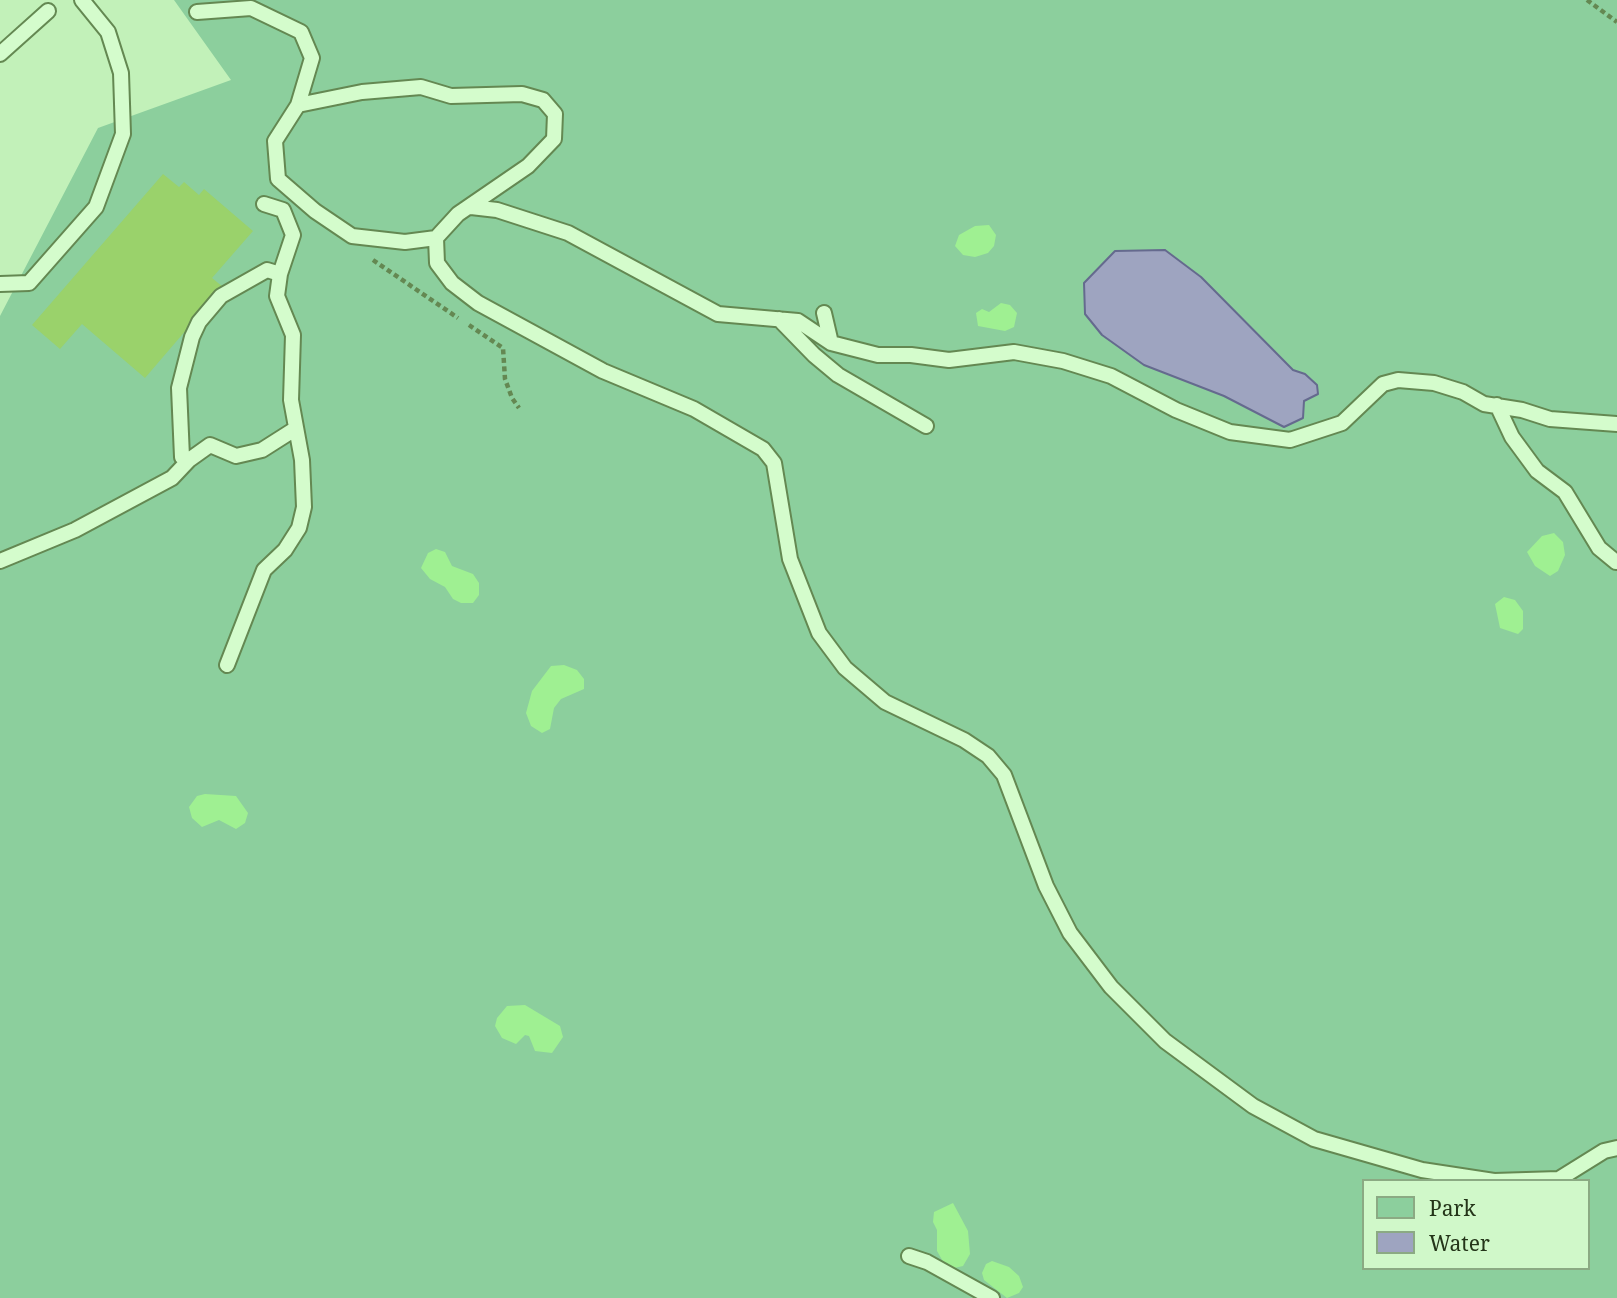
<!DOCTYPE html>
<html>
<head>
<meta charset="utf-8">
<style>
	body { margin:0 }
	#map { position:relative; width:1617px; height:1298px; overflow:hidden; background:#c2f1b9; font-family:"Noto Serif",serif }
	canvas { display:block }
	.legend { position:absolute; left:1362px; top:1179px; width:228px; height:91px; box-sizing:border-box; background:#d0f8c9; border:2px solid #8baa83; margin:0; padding:9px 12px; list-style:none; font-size:21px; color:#243519 }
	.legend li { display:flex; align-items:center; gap:14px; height:35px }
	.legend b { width:35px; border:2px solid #8baa83 }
</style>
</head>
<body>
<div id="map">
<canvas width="1617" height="1298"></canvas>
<ul class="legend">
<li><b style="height:19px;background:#8ccf9d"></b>Park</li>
<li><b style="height:19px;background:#9ea4c0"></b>Water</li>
</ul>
</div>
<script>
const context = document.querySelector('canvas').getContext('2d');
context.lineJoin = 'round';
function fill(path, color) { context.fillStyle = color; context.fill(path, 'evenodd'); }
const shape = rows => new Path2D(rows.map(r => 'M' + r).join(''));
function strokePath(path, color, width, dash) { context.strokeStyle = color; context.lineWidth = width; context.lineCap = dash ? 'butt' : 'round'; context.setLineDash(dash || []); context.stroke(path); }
fill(shape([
	[174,0,1617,0,1617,1298,0,1298,0,316,98,128,231,80],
	[1363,1181,1587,1181,1587,1268,1363,1268]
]), '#8ccf9d');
fill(shape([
	[989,225,996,235,994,246,988,253,975,257,963,255,955,246,959,235,975,226],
	[1001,303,1010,305,1017,313,1014,327,1005,331,978,326,976,313,982,309,989,312],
	[1554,533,1563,542,1565,555,1558,571,1550,576,1535,566,1527,552,1542,536],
	[436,549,445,552,452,566,473,574,479,583,479,595,473,603,461,603,453,599,445,587,430,579,421,568,428,553],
	[1504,597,1515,600,1523,611,1523,629,1518,634,1500,628,1495,604],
	[564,665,577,670,584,679,584,689,561,699,554,708,550,729,542,733,531,726,526,713,532,691,551,666],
	[205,794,236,796,248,813,245,823,236,829,219,820,202,827,192,818,189,807,197,796],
	[525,1005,560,1026,563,1037,552,1053,535,1051,529,1036,525,1035,516,1044,502,1038,495,1026,497,1018,507,1006],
	[953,1203,968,1231,970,1254,963,1266,954,1268,945,1265,937,1251,937,1230,933,1222,934,1212],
	[992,1261,1009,1267,1019,1276,1023,1287,1019,1293,1007,1298,984,1280,982,1273,986,1264]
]), '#9ff092');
const water = shape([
	[1165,250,1201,277,1293,370,1305,374,1317,385,1318,394,1304,401,1303,418,1284,427,1224,396,1144,365,1102,335,1085,314,1084,283,1115,251,1165,250]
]);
fill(water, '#9ea4c0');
strokePath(water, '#656a8e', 2);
fill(shape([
	[163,174,179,187,184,182,199,195,204,189,253,231,212,278,223,287,145,378,82,324,60,349,32,325]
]), '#9ad26b');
const service = shape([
	[197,12,251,8,301,32,312,58,298,105],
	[0,54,48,11],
	[471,207,497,210,568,233,718,314,798,321,831,343,878,355,911,355,949,360,1014,352,1063,361,1111,376,1176,410,1230,432,1290,440,1342,423,1383,384,1398,380,1434,383,1463,392,1484,404,1522,410,1550,419,1617,424],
	[436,238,405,242,352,236,315,211,278,179,275,141,298,105,362,92,421,87,451,96,522,94,543,100,555,114,554,139,528,166,458,214,436,238,437,263,452,283,478,303,603,371,694,409,763,449,774,463,790,559,819,633,845,668,885,702,964,740,988,756,1004,775,1046,886,1070,933,1111,987,1165,1041,1253,1106,1314,1139,1422,1170,1494,1181,1559,1179,1604,1151,1617,1148],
	[0,284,29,283,96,207,123,134,121,73,108,32,82,0],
	[824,313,831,343],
	[779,319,814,355,838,375,926,426],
	[1497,405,1512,437,1537,471,1565,492,1599,548,1616,562],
	[189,460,182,457,179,388,192,337,199,322,221,296,267,270,280,274],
	[0,561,75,530,172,478,189,460,210,445,236,456,262,450,295,429],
	[227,665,264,570,285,550,299,528,304,507,302,460,291,400,293,335,277,296,280,274,293,235,283,210,264,204],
	[909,1256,927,1262,992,1298]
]);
strokePath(service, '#648852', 18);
strokePath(shape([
	[1587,0,1617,22],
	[373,260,458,318],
	[469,325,503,348,505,379,512,398,519,408]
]), '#648852', 4.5, [5, 3.5]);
strokePath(service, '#d4fccc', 14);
</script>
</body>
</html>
